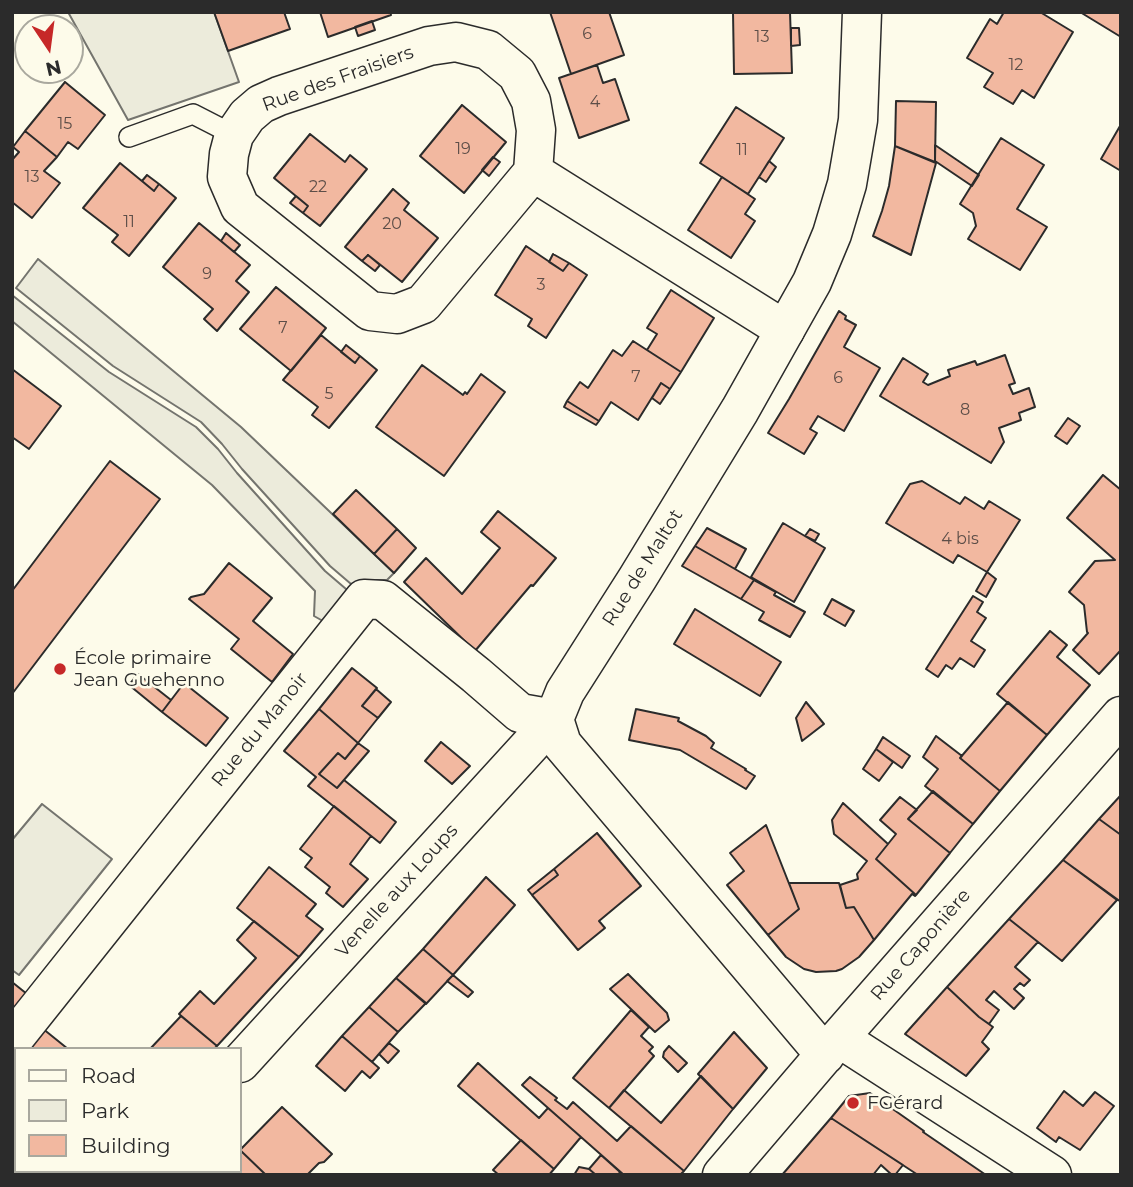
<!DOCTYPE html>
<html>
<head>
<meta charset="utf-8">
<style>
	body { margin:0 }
	#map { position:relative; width:1133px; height:1187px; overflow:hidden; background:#fdfbea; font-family:Montserrat,sans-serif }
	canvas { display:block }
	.frame { position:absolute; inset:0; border:14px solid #2b2b2b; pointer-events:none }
	.legend { position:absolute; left:14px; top:1047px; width:228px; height:126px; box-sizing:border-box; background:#fdfbea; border:2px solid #a9a89e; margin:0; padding:9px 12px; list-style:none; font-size:21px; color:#2b2b2b }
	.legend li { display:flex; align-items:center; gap:14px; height:35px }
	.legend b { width:35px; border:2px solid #a9a89e }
	.north { position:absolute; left:14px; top:14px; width:70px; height:70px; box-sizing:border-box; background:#fdfbea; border:2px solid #a9a89e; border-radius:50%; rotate:167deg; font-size:19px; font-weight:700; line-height:28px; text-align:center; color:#2b2b2b }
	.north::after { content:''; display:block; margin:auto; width:24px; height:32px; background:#c62828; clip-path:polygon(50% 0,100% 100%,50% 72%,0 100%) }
</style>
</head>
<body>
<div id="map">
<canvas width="1133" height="1187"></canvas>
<div class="frame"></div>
<ul class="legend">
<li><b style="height:9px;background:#fdfbea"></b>Road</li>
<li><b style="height:19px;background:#ecebdb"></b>Park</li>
<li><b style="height:19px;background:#f2b8a0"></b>Building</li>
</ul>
<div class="north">N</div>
</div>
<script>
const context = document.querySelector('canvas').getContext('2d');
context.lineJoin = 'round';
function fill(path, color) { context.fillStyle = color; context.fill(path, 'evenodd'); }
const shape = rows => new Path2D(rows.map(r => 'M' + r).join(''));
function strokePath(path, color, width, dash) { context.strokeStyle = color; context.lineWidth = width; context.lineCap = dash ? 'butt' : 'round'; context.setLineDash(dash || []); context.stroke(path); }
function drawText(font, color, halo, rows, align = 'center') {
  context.font = font + ' Montserrat,sans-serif'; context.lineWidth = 5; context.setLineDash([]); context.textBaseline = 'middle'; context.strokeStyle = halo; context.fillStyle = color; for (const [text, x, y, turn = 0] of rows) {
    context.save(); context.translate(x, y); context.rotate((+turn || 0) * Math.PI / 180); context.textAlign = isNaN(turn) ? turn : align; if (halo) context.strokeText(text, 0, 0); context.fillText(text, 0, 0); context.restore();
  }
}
const green = shape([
	[68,12,214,12,239,82,128,120,68,12],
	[38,259,241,427,394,573,387,580,377,580,358,590,330,566,242,469,222,444,201,422,113,366,16,288,38,259],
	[12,295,109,372,196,427,218,449,237,473,325,571,353,595,330,625,314,616,315,591,212,485,12,321,12,295],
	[42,804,112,859,19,975,12,970,12,840,42,804]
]);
fill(green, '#ecebdb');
strokePath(green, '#74746e', 2);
const building = shape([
	[214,12,284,12,290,29,228,51,214,12],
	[320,12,390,12,391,15,328,37,320,12],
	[550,12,609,12,624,55,571,74,550,12],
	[733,12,790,12,792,73,734,74,733,12],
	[1004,12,1040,12,1073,32,1034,98,1022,90,1013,104,984,87,993,73,967,58,990,19,997,24,1004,12],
	[1080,12,1121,12,1121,37,1080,12],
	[372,21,375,30,358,36,355,27,372,21],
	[791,28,799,28,800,45,791,46,791,28],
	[597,65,603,83,615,79,629,120,579,138,559,78,597,65],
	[65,82,105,115,78,149,68,142,57,157,25,131,65,82],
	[896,101,936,102,935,162,895,146,896,101],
	[462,105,506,142,464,193,420,156,462,105],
	[736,107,784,138,748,194,700,163,736,107],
	[1120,126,1121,127,1121,171,1101,159,1120,126],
	[25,131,57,157,44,171,60,183,32,218,12,202,12,160,19,152,13,147,25,131],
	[310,134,345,162,350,155,367,169,320,226,303,213,308,206,274,178,310,134],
	[1001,138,1044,165,1017,209,1047,227,1020,270,968,239,976,226,973,213,960,204,1001,138],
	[935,145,979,175,972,186,935,161,935,145],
	[895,146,936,163,911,255,873,236,882,211,889,186,895,146],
	[493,157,500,162,489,176,482,170,493,157],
	[769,161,776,167,766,182,759,177,769,161],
	[120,163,154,191,159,184,176,198,129,256,112,242,118,235,83,208,120,163],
	[147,175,159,184,154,191,142,181,147,175],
	[722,177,755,199,745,214,755,221,731,258,688,230,722,177],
	[393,189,409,203,404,210,438,238,402,282,368,255,362,261,345,247,393,189],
	[296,196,308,206,303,213,290,203,296,196],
	[199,223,250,265,236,281,249,292,217,331,204,319,213,309,163,267,199,223],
	[226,233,240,245,234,252,221,241,226,233],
	[526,246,563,271,569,263,587,275,546,338,528,326,532,319,495,295,526,246],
	[553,254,569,263,563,271,549,262,553,254],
	[368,255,380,265,375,271,362,261,368,255],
	[276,287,326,328,291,371,240,329,276,287],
	[671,290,714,318,681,372,647,350,657,334,647,328,671,290],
	[839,311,846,316,845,319,856,325,844,347,880,368,844,431,818,416,810,429,817,433,804,454,768,433,789,399,839,311],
	[321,335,355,363,360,356,377,370,329,428,312,415,318,407,283,380,321,335],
	[633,341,681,372,670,389,661,383,638,420,611,402,599,421,567,401,580,382,588,388,613,350,622,356,633,341],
	[346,345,360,356,355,363,341,352,346,345],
	[1005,355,1015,383,1009,385,1013,394,1029,388,1035,407,1019,413,1021,420,999,428,1004,442,991,463,880,396,903,358,928,374,923,382,928,385,950,376,948,370,975,361,977,365,1005,355],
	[422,365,463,395,465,392,467,394,481,374,505,392,444,476,376,427,422,365],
	[12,369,61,406,29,449,12,437,12,369],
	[661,383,670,389,660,404,652,398,661,383],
	[567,401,599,421,596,425,564,407,567,401],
	[1068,418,1080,426,1067,444,1055,436,1068,418],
	[110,461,160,499,12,694,12,591,110,461],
	[1103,475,1121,490,1121,650,1099,674,1073,650,1088,633,1087,632,1084,605,1069,592,1095,561,1115,560,1067,518,1103,475],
	[922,481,960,504,965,497,984,509,989,501,1020,520,987,572,958,555,953,563,886,523,910,484,922,481],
	[356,490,397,529,374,554,333,514,356,490],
	[498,511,556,558,533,586,531,585,475,651,404,582,426,558,462,594,500,548,481,532,498,511],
	[783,523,825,548,794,602,751,577,783,523],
	[707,528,746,549,735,569,695,546,707,528],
	[397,529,416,548,394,573,374,554,397,529],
	[810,529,819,534,815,541,805,536,810,529],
	[695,546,754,580,741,599,682,566,695,546],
	[229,563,272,598,253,621,293,654,272,682,231,649,239,639,189,599,191,597,204,594,229,563],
	[987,572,996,579,986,597,976,591,987,572],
	[754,580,776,592,774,595,805,612,790,637,759,620,764,612,741,599,754,580],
	[973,596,983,602,977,612,986,618,971,641,985,650,974,667,960,658,952,669,946,665,938,677,926,669,973,596],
	[832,599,854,611,845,626,824,614,832,599],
	[695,609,781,662,760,696,674,644,695,609],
	[1050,631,1067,645,1057,657,1090,685,1047,735,997,694,1050,631],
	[352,668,377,688,362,706,378,718,358,743,319,709,352,668],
	[138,674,171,700,162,712,129,685,138,674],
	[184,683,228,718,206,746,162,712,184,683],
	[376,689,391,702,378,718,362,706,376,689],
	[806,702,824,724,802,741,796,718,806,702],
	[1008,702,1047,735,1000,791,960,758,1008,702],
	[319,709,358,743,345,759,338,753,319,774,337,788,344,780,396,822,380,843,308,786,316,777,284,751,319,709],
	[636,709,679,718,678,721,706,736,714,743,711,748,746,769,745,770,755,776,746,789,680,750,629,740,636,709],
	[936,736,962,756,960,758,1000,791,973,824,925,786,938,769,923,757,936,736],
	[883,737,910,756,902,768,876,749,883,737],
	[441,742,470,766,452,784,425,761,441,742],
	[358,743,369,751,337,788,319,774,338,753,345,759,358,743],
	[876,749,893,762,879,781,863,769,876,749],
	[933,791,973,824,950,853,908,819,933,791],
	[1121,795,1121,835,1099,819,1121,795],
	[900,797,917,810,908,819,950,853,916,895,876,859,896,834,880,820,900,797],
	[843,803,888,844,876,859,916,895,915,896,912,894,874,940,854,907,846,908,840,885,858,879,857,874,867,861,834,834,832,820,843,803],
	[334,806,371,836,350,864,368,879,343,907,326,893,330,887,305,867,312,858,300,849,334,806],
	[1099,819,1121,835,1121,902,1063,860,1099,819],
	[766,825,799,909,768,935,727,885,744,871,730,853,766,825],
	[597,833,641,886,599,921,605,928,578,950,532,895,558,875,554,869,597,833],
	[1063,860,1117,900,1062,961,1009,919,1063,860],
	[269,867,316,904,306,916,323,929,299,957,237,908,269,867],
	[554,869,558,875,532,895,528,890,554,869],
	[486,877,515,905,453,975,423,949,486,877],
	[789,883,839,883,846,908,854,907,874,940,859,957,842,969,836,971,816,972,804,969,786,957,768,935,799,909,789,883],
	[1009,919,1038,942,1015,967,1030,980,1024,986,1020,983,1014,989,1024,998,1014,1009,994,991,986,1000,999,1010,989,1024,979,1017,947,987,1009,919],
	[254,921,299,957,217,1046,179,1014,200,991,214,1004,256,958,237,940,254,921],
	[423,949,453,975,426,1004,396,978,423,949],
	[628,974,667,1013,669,1020,655,1032,610,989,628,974],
	[453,975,473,992,468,997,447,981,453,975],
	[396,978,426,1003,398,1032,369,1007,396,978],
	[12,982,27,994,12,1012,12,982],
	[947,987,979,1017,993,1027,982,1042,989,1049,966,1076,905,1034,947,987],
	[369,1007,398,1032,372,1062,342,1036,369,1007],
	[631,1010,649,1027,641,1036,653,1047,649,1051,654,1056,609,1108,573,1078,631,1010],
	[181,1016,217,1046,214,1049,150,1049,181,1016],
	[42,1028,68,1049,30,1049,42,1028],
	[734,1032,767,1068,733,1109,698,1074,734,1032],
	[342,1036,379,1068,370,1078,362,1071,345,1091,316,1066,342,1036],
	[389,1043,399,1051,388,1063,379,1054,389,1043],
	[669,1046,687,1063,678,1072,663,1057,664,1052,669,1046],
	[478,1063,539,1118,548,1108,581,1137,554,1169,458,1086,478,1063],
	[701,1076,733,1109,684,1171,609,1108,624,1090,661,1123,701,1076],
	[530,1077,557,1098,555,1100,567,1109,573,1102,617,1141,631,1126,684,1171,680,1175,624,1175,522,1085,530,1077],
	[1064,1091,1083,1106,1095,1092,1114,1106,1080,1150,1059,1137,1056,1142,1037,1128,1064,1091],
	[870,1093,924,1131,923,1132,986,1175,918,1175,831,1118,849,1096,870,1093],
	[282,1107,332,1154,324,1162,319,1163,307,1175,266,1175,240,1150,282,1107],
	[831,1118,903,1165,895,1175,892,1175,881,1165,873,1175,782,1175,831,1118],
	[521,1140,554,1169,549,1175,499,1175,493,1170,521,1140],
	[240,1150,266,1175,216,1175,219,1171,240,1171,240,1150],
	[601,1155,620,1172,618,1175,596,1175,589,1169,601,1155],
	[579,1167,589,1169,596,1175,574,1175,579,1167]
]);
fill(building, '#f2b8a0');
strokePath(building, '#2b2b2b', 2);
const lane = shape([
	[129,137,193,114,234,135]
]);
const street = shape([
	[533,172,423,304,397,314,370,311,240,207,227,177,229,154,234,135,247,116,261,104,279,96,429,46,456,42,488,50,517,74,531,101,536,130,533,172,785,330],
	[12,1041,364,599,383,600,476,675,520,713,554,719],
	[240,1063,554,719],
	[138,1175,141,1171]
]);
const secondary = shape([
	[839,1038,1052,1175],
	[825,1055,562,744,554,719,565,692,637,579,740,410,812,282,832,234,847,184,858,120,862,12],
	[722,1175,839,1038,1121,716]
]);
strokePath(lane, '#2b2b2b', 22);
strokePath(street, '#2b2b2b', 41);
strokePath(secondary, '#2b2b2b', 41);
strokePath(lane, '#fdfbea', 19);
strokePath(street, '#fdfbea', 38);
strokePath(secondary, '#fdfbea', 38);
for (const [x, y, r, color] of [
	[60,669,7,"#c62828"],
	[853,1103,7,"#c62828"]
]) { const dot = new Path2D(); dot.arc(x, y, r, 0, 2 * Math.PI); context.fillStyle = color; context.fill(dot); strokePath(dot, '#fdfbea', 2.5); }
drawText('16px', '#5d4e48', null, [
	["6",587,34],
	["13",762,37],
	["12",1016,65],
	["4",595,102],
	["15",65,124],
	["19",463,149],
	["11",742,150],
	["13",32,177],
	["22",318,187],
	["11",129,222],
	["20",392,224],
	["9",207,274],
	["3",541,285],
	["7",283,328],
	["7",636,377],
	["6",838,378],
	["5",329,394],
	["8",965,410],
	["4 bis",960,539]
]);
drawText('19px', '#2b2b2b', '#fdfbea', [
	["Rue des Fraisiers",338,79,-20],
	["Rue de Maltot",643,568,-58],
	["Rue du Manoir",260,730,-51],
	["Venelle aux Loups",397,891,-48],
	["Rue Caponière",921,945,-49]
]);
drawText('19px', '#2b2b2b', '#fdfbea', [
	["École primaire",74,658],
	["Jean Guehenno",74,680],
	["FGérard",867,1103]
], 'left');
</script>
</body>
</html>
